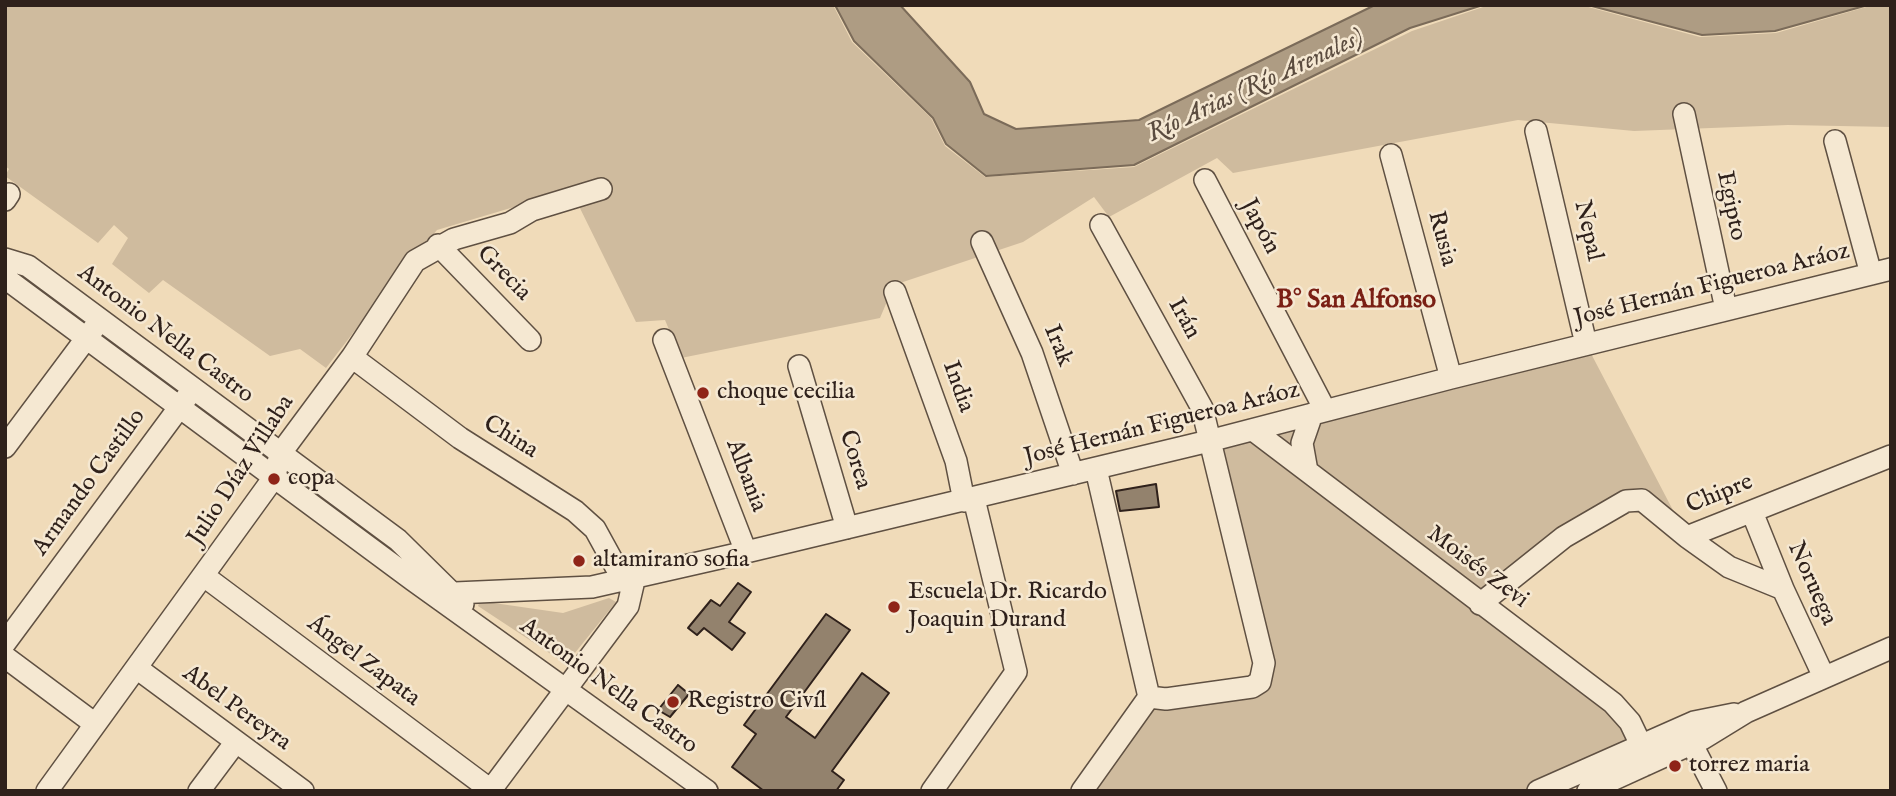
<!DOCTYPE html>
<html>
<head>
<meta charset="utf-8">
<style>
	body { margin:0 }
	#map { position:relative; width:1896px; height:796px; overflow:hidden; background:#f0dbb9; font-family:"IM FELL English",serif }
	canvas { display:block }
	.frame { position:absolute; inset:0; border:7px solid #2f211b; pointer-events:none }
</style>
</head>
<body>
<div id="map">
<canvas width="1896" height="796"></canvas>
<div class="frame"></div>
</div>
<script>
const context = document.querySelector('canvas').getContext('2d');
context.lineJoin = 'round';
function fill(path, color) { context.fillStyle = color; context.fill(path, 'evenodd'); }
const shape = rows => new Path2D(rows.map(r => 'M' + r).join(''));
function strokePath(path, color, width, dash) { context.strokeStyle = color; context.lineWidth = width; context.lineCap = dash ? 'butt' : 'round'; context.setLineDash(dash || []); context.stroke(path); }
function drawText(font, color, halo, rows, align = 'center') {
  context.font = font + ' "IM FELL English",serif'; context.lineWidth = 5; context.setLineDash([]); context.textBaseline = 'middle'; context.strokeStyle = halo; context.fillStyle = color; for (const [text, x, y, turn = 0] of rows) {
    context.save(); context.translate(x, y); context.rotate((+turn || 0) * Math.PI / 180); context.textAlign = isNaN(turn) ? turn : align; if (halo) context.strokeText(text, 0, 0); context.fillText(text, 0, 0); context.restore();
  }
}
fill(shape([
	[5,5,833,5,852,42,931,118,945,146,985,177,1134,167,1412,31,1489,5,1581,5,1700,37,1776,33,1873,5,1891,5,1891,127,1788,125,1634,131,1518,120,1233,173,1217,158,1109,217,1094,197,1023,242,894,285,880,318,681,358,665,320,636,322,571,190,437,230,394,280,326,368,300,349,270,356,163,280,149,293,112,264,128,238,114,225,98,243,5,176,9,169,5,166],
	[1586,344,1687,537,1642,500,1481,604,1622,711,1641,745,1538,791,1081,791,1149,697,1260,682,1209,441],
	[609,598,616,602,566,664,478,606,480,601,563,613]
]), '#cfbb9e');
const water = shape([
	[835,5,900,5,970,82,984,114,1016,129,1139,120,1375,5,1483,5,1410,28,1134,165,986,176,946,144,933,118,854,41,835,5],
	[1588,5,1868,5,1775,31,1702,35,1588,5]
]);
fill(water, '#ae9c83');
strokePath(water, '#7b6b59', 2);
const building = shape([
	[1156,484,1159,507,1120,511,1116,491,1156,484],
	[738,583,751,592,729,622,745,633,732,650,704,628,697,635,688,628,711,600,720,606,738,583],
	[826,614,850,630,786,717,815,738,862,673,889,693,832,771,844,780,836,791,764,791,732,767,756,734,744,725,826,614],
	[678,685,689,694,670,717,658,710,678,685]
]);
fill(building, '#93826d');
strokePath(building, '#2f211b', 2);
const minor = shape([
	[1684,114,1726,309],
	[1536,131,1586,344],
	[1835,141,1871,274],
	[1391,155,1451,378],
	[1205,180,1325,410],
	[5,200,9,194],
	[1101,225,1202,408,1264,663,1260,682,1252,687,1166,699,1149,697],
	[982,242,1032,353,1073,474],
	[438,245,530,340],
	[5,259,28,266,398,540,463,604],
	[5,278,413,580,707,791],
	[895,292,956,461,964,501],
	[664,340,746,552],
	[352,357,460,438,575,511,595,529,623,580],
	[799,366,847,528],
	[1253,430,1613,703,1630,722,1641,745,1645,765],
	[5,447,94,328],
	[1307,471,1302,443,1312,414],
	[1752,512,1783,589,1824,677],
	[1687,537,1729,567,1783,589],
	[204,576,492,791],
	[441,599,455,593,592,587,746,552,1209,441,1451,378,1891,269],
	[1480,604,1564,537,1626,501,1642,500,1687,537,1891,456],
	[5,643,187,397],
	[5,657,95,724],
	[138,669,303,791],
	[1686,733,1716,791],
	[47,791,275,476,280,454,352,357,415,261,454,239,510,223,532,210,601,189],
	[199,791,235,743],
	[490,791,628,606,635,576],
	[932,791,1016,672,974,499],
	[1082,791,1149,697,1096,469],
	[1538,791,1694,722,1734,714],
	[1588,791,1702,739,1746,712,1891,648]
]);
strokePath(minor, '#5f5042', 24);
strokePath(minor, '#f5e8d2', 21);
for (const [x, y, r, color] of [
	[703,393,7,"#8f2418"],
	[274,479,7,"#8f2418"],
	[579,561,7,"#8f2418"],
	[894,607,7,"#8f2418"],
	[673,702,7,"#8f2418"],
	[1675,766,7,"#8f2418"]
]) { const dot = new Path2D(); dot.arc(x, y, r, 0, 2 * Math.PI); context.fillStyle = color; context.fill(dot); strokePath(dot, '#f5e8d2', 2.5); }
drawText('24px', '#2f211b', '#f5e8d2', [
	["Egipto",1730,206,78],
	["Japón",1259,227,62],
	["Nepal",1587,231,77],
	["Rusia",1441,239,75],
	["Grecia",503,274,46],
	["José Hernán Figueroa Aráoz",1712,286,-14],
	["Irán",1183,319,61],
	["Antonio Nella Castro",165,335,37],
	["Irak",1057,346,68],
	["India",957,387,70],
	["José Hernán Figueroa Aráoz",1162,425,-14],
	["China",510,438,32],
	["Corea",854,460,73],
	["Julio Díaz Villaba",242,471,-57],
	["Albania",745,476,69],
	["Armando Castillo",90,483,-54],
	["Chipre",1720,495,-22],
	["Moisés Zevi",1477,568,37],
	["Noruega",1811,584,66],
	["Ángel Zapata",363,662,37],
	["Antonio Nella Castro",608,687,36],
	["Abel Pereyra",236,709,36]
]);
drawText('24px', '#2f211b', '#f5e8d2', [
	["choque cecilia",717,393],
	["copa",288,479],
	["altamirano sofia",593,561],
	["Escuela Dr. Ricardo",908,593],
	["Joaquin Durand",908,621],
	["Registro Civíl",687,702],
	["torrez maria",1689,766]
], 'left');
drawText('italic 26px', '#5b4c3f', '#f5e8d2', [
	["Río Arias (Río Arenales)",1256,87,-25]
]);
drawText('bold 26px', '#7a1f14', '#f5e8d2', [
	["B° San Alfonso",1356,302]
]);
</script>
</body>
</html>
